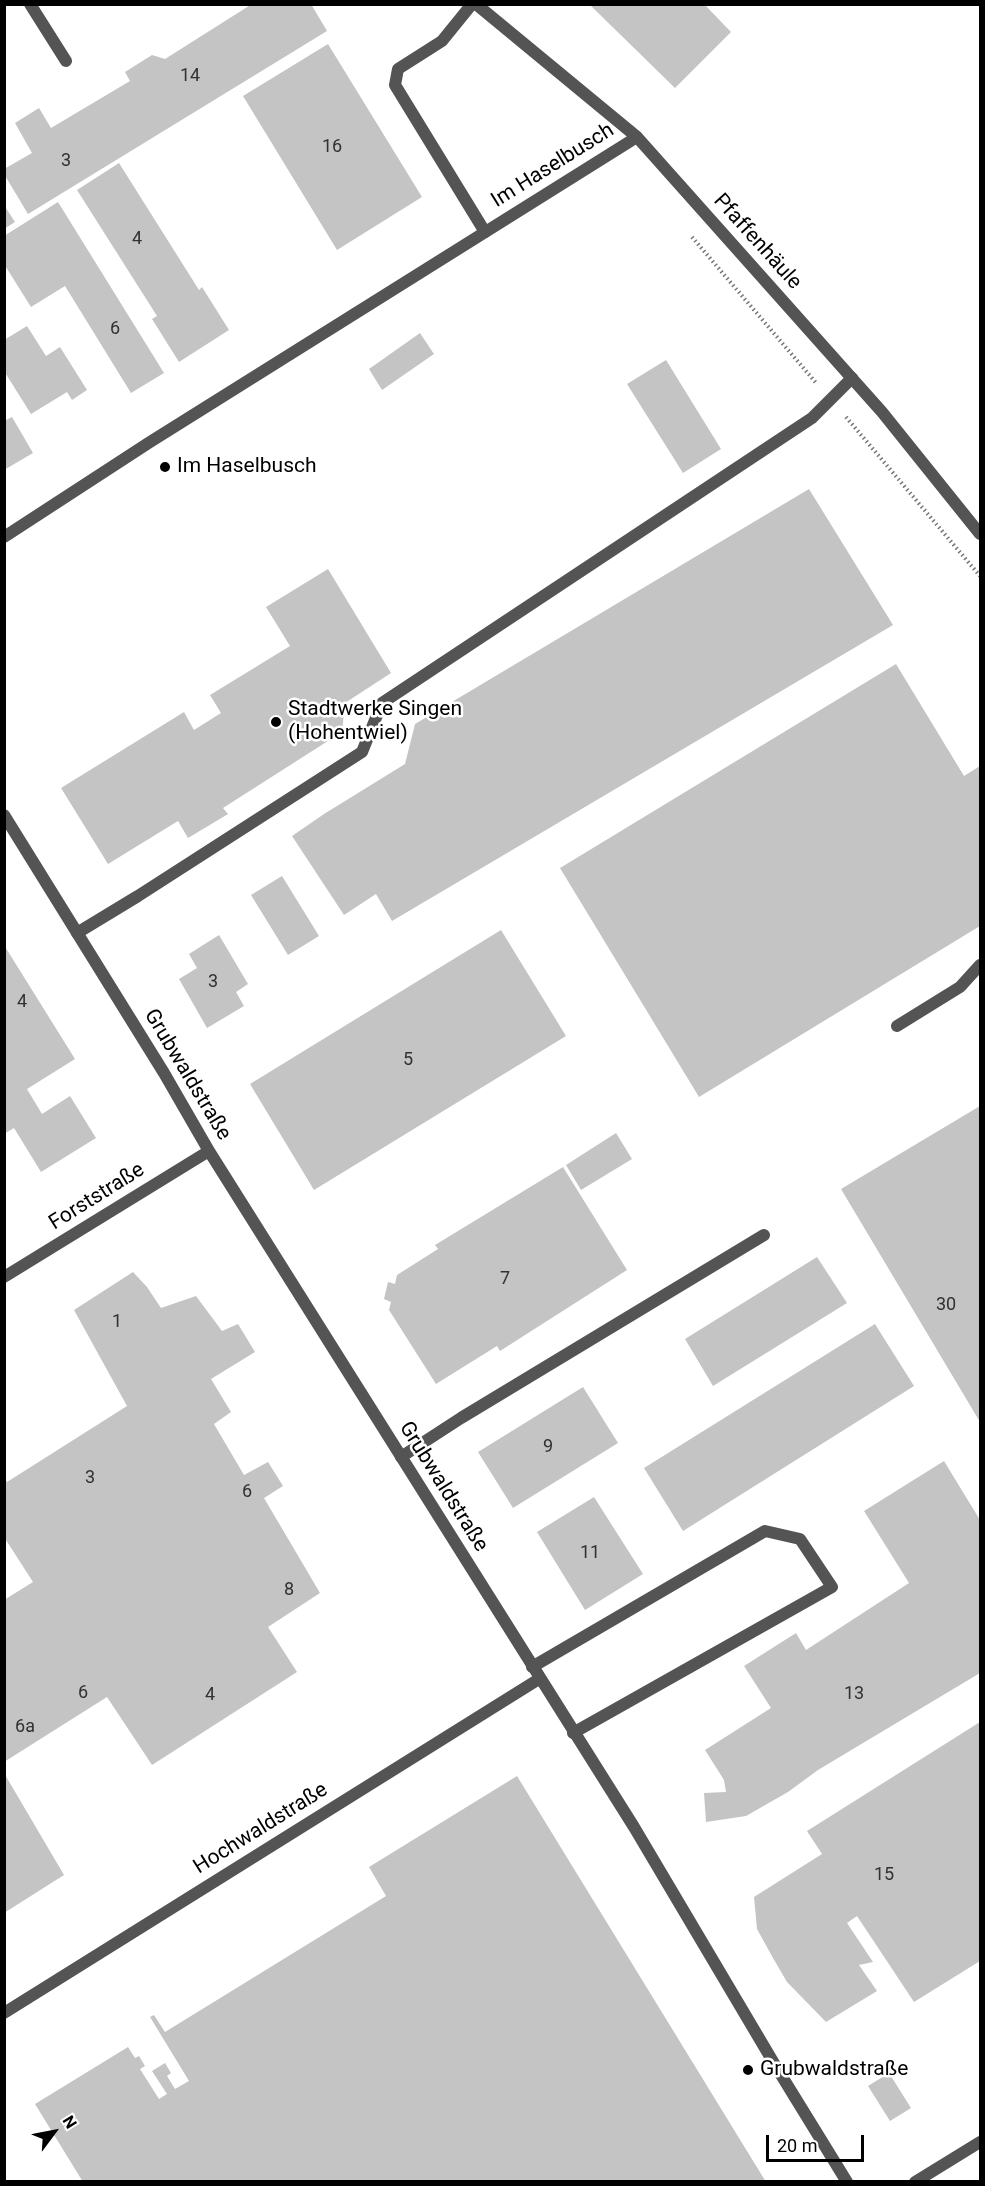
<!DOCTYPE html>
<html>
<head>
<meta charset="utf-8">
<style>
	body { margin:0 }
	#map { position:relative; width:985px; height:2186px; overflow:hidden; background:#fff; font-family:Roboto,sans-serif }
	canvas { display:block }
	.frame { position:absolute; inset:0; border:6px solid #000; pointer-events:none }
	.north { position:absolute; left:24px; top:2102px; width:60px; height:60px; -webkit-text-stroke:4px #fff; paint-order:stroke; rotate:58deg; font-size:16px; font-weight:700; line-height:24px; text-align:center; color:#000 }
	.north::after { content:''; display:block; margin:auto; width:21px; height:27px; background:#000; clip-path:polygon(50% 0,100% 100%,50% 72%,0 100%) }
	.scale { position:absolute; left:766px; top:2135px; width:98px; height:27px; box-sizing:border-box; border:3px solid #000; border-top:0; padding-left:8px; font-size:18px; line-height:21px; white-space:nowrap; color:#000; -webkit-text-stroke:4px #fff; paint-order:stroke }
</style>
</head>
<body>
<div id="map">
<canvas width="985" height="2186"></canvas>
<div class="frame"></div>
<div class="north">N</div>
<div class="scale">20 m</div>
</div>
<script>
const context = document.querySelector('canvas').getContext('2d');
context.lineJoin = 'round';
function fill(path, color) { context.fillStyle = color; context.fill(path, 'evenodd'); }
const shape = rows => new Path2D(rows.map(r => 'M' + r).join(''));
function strokePath(path, color, width, dash) { context.strokeStyle = color; context.lineWidth = width; context.lineCap = dash ? 'butt' : 'round'; context.setLineDash(dash || []); context.stroke(path); }
function drawText(font, color, halo, rows, align = 'center') {
  context.font = font + ' Roboto,sans-serif'; context.lineWidth = 5; context.setLineDash([]); context.textBaseline = 'middle'; context.strokeStyle = halo; context.fillStyle = color; for (const [text, x, y, turn = 0] of rows) {
    context.save(); context.translate(x, y); context.rotate((+turn || 0) * Math.PI / 180); context.textAlign = isNaN(turn) ? turn : align; if (halo) context.strokeText(text, 0, 0); context.fillText(text, 0, 0); context.restore();
  }
}
fill(shape([
	[252,4,311,4,327,31,28,214,4,174,4,169,32,153,15,123,39,108,51,128,130,81,125,72,152,55,165,59],
	[589,4,704,4,731,32,675,88],
	[328,44,422,197,337,250,243,96],
	[119,163,199,290,202,287,229,330,179,362,152,319,157,316,77,190],
	[58,202,164,373,131,393,65,286,31,307,4,264,4,236],
	[4,205,15,222,4,229],
	[27,326,46,356,60,347,87,390,72,400,67,392,31,414,4,371,4,340],
	[420,333,434,354,382,390,369,369],
	[666,360,721,449,683,473,627,384],
	[12,417,33,453,4,470,4,421],
	[809,489,893,625,392,921,376,894,344,915,292,836,324,814,405,764,415,724],
	[328,569,391,673,345,703,342,732,223,808,228,814,188,838,178,821,108,864,61,788,184,712,194,730,221,713,210,695,290,646,266,607],
	[896,664,964,776,980,766,980,926,699,1097,560,868],
	[282,876,319,936,288,955,251,895],
	[501,930,566,1036,314,1190,250,1084],
	[219,935,248,984,236,992,244,1006,207,1028,179,979,197,968,189,954],
	[4,945,75,1059,27,1089,42,1114,70,1096,96,1138,41,1172,14,1128,4,1134],
	[980,1106,980,1422,841,1189],
	[616,1133,632,1159,581,1190,566,1165],
	[563,1167,627,1270,500,1351,497,1346,436,1384,389,1310,391,1302,384,1299,388,1282,395,1284,397,1275,438,1249,435,1245],
	[817,1257,847,1303,713,1386,685,1339],
	[133,1272,147,1287,161,1308,196,1296,222,1331,238,1324,255,1352,211,1379,231,1412,214,1424,244,1475,268,1462,283,1486,264,1498,320,1593,268,1627,297,1672,152,1765,107,1697,4,1762,4,1600,33,1582,4,1537,4,1478,7,1482,127,1406,74,1310],
	[875,1324,914,1386,683,1531,644,1468],
	[583,1387,618,1443,513,1508,478,1452],
	[944,1461,980,1520,980,1673,818,1770,788,1792,746,1816,706,1822,704,1793,726,1792,724,1780,705,1750,771,1708,744,1666,796,1633,806,1650,909,1583,864,1511],
	[594,1497,643,1574,585,1610,537,1532],
	[980,1722,980,1961,914,2002,857,1916,847,1923,873,1962,859,1965,877,1991,826,2022,787,1982,773,1958,757,1929,754,1897,822,1854,807,1831],
	[4,1773,64,1875,4,1913],
	[517,1776,766,2182,83,2182,35,2104,128,2047,135,2058,139,2056,145,2066,140,2069,159,2099,167,2094,152,2071,165,2063,171,2073,167,2076,175,2089,189,2081,150,2017,154,2015,165,2032,386,1896,369,1867],
	[889,2073,911,2108,890,2121,868,2086]
]), '#c4c4c4');
strokePath(shape([
	[692,237,817,384],
	[846,417,980,576]
]), '#767676', 4, [1.5, 3]);
strokePath(shape([
	[30,4,66,61],
	[472,4,442,41,398,69,395,85,485,232],
	[77,933,138,896,362,752,382,703,812,418,852,378],
	[897,1026,960,987,980,965],
	[401,1457,461,1418,764,1235],
	[532,1667,765,1531,800,1539,832,1587,573,1733]
]), '#545454', 12);
strokePath(shape([
	[476,4,637,137,882,412,980,534],
	[4,537,150,442,637,137],
	[4,815,164,1073,209,1151,634,1827,775,2065,847,2182],
	[4,1277,209,1151],
	[4,2013,539,1679],
	[915,2182,980,2142]
]), '#545454', 12);
for (const [x, y, r, color] of [
	[165,467,6,"#000"],
	[276,722,6,"#000"],
	[748,2070,6,"#000"]
]) { const dot = new Path2D(); dot.arc(x, y, r, 0, 2 * Math.PI); context.fillStyle = color; context.fill(dot); strokePath(dot, '#fff', 2); }
drawText('18px', '#313131', null, [
	["14",190,76],
	["16",332,147],
	["3",66,161],
	["4",137,239],
	["6",115,329],
	["3",213,982],
	["4",22,1002],
	["5",408,1060],
	["7",505,1279],
	["30",946,1305],
	["1",117,1322],
	["9",548,1447],
	["3",90,1478],
	["6",247,1492],
	["11",590,1553],
	["8",289,1590],
	["6",83,1693],
	["13",854,1694],
	["4",210,1695],
	["6a",25,1727],
	["15",884,1875]
]);
drawText('21px', '#000', '#fff', [
	["Im Haselbusch",553,166,-32],
	["Pfaffenhäule",757,242,48],
	["Grubwaldstraße",187,1075,59],
	["Forststraße",97,1197,-32],
	["Grubwaldstraße",443,1487,58],
	["Hochwaldstraße",261,1829,-32]
]);
drawText('21px', '#000', '#fff', [
	["Im Haselbusch",177,467],
	["Stadtwerke Singen",288,710],
	["(Hohentwiel)",288,734],
	["Grubwaldstraße",760,2070]
], 'left');
</script>
</body>
</html>
